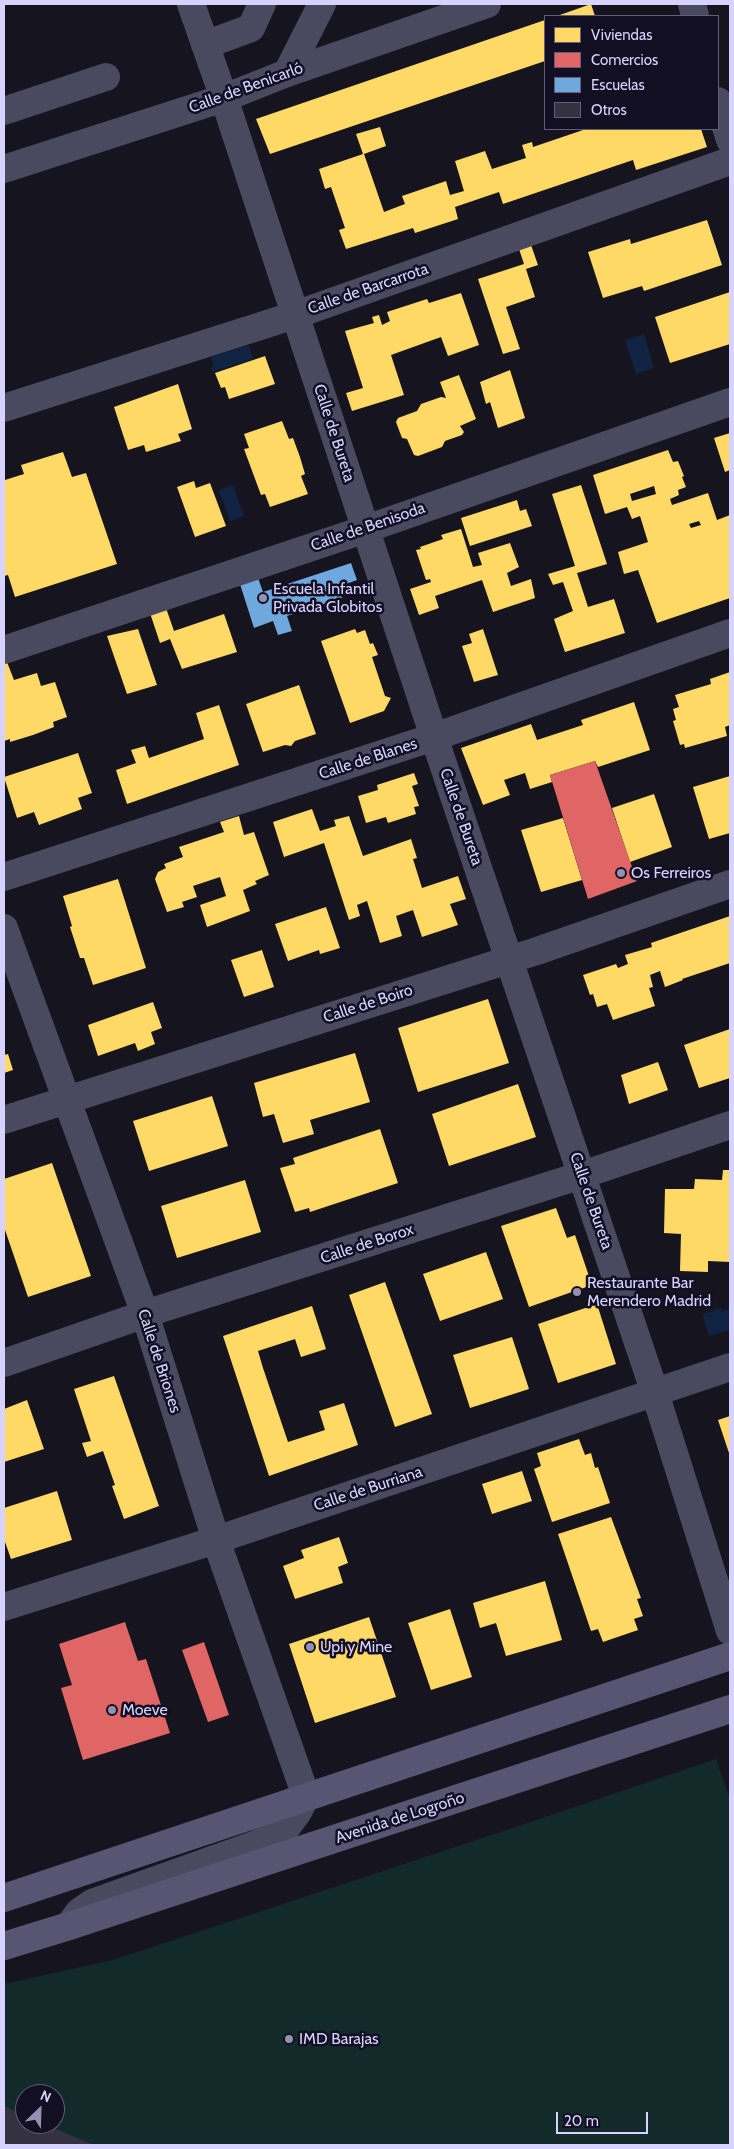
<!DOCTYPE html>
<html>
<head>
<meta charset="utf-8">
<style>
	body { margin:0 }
	#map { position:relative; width:734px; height:2149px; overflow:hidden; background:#16141e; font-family:Cabin,sans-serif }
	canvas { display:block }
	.frame { position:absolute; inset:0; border:5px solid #d7d2fe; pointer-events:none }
	.legend { position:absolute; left:544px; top:15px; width:175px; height:115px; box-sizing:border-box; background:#120f23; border:1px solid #615d7b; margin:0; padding:6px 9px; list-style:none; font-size:15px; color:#d7d2fe }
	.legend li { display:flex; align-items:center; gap:10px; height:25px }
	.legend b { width:25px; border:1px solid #615d7b }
	.north { position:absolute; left:15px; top:2084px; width:50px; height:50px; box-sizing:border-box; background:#120f23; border:1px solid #615d7b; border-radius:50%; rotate:24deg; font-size:14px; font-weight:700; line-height:20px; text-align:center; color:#d7d2fe }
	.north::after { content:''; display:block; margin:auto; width:18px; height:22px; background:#9390b0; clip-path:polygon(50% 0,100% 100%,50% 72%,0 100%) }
	.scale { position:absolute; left:556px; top:2112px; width:92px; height:22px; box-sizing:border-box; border:2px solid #d7d2fe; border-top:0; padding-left:6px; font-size:15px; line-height:18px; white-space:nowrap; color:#d7d2fe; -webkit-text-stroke:4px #120f23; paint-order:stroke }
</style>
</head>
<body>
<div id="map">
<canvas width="734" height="2149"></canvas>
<div class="frame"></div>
<ul class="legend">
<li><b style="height:14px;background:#ffd966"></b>Viviendas</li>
<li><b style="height:14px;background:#e06666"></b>Comercios</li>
<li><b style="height:14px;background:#6fa8dc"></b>Escuelas</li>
<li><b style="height:14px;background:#343141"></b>Otros</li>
</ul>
<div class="north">N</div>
<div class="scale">20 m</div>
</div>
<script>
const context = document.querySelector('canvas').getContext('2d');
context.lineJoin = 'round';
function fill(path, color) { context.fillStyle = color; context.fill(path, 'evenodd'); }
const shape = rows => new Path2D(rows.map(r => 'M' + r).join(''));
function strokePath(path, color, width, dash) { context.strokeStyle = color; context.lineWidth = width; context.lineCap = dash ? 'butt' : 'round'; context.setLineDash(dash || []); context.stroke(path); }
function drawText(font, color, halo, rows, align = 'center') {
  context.font = font + ' Cabin,sans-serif'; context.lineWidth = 5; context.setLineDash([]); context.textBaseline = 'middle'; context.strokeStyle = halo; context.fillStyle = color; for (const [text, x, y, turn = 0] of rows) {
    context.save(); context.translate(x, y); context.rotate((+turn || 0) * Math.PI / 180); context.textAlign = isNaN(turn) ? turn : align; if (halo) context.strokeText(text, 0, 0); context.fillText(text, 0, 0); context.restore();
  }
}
fill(shape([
	[716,1759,730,1799,730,2145,4,2145,4,1984,113,1960,504,1831],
	[25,2094,55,2094,55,2124,25,2124]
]), '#132a2a');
fill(shape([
	[644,334,654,368,636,374,625,340],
	[249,345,253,359,212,372,211,367,214,366,211,357],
	[233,485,244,516,230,521,219,490],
	[721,1308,722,1311,730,1309,730,1330,709,1336,702,1314]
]), '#102343');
fill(shape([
	[591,4,595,16,557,16],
	[545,20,545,61,270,154,256,119],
	[380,127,386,146,364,154,384,212,405,204,402,196,446,181,450,195,464,191,455,161,485,151,492,169,526,158,522,145,532,142,533,147,586,129,701,129,707,147,636,170,633,160,503,204,499,192,455,207,458,219,415,233,413,228,346,249,339,230,345,228,331,187,325,189,319,169,363,154,356,134],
	[707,220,722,265,644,291,642,286,603,298,588,252,630,239,631,244],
	[531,245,538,265,526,269,535,297,506,307,520,349,503,354,478,279,524,264,519,249],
	[730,292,730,344,670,363,655,317],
	[461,293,479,345,448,356,441,337,391,355,404,395,352,411,346,393,363,388,345,331,374,323,372,317,379,315,382,325,390,321,387,312,427,299,429,303],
	[265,356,275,384,229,399,225,387,221,388,215,373],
	[510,370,525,418,498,428,490,402,486,404,480,382],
	[459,375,476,419,460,426,464,432,462,435,445,441,442,447,418,456,414,455,407,439,402,438,396,422,398,418,417,411,421,404,441,397,446,398,440,382],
	[178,384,192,429,178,434,181,441,146,452,144,445,128,450,114,407],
	[282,421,289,439,293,438,300,457,305,474,301,476,308,494,270,507,265,494,261,495,244,449,249,448,244,434],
	[730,433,730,470,725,472,714,438],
	[668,450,673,462,678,461,684,476,682,477,686,487,678,490,679,495,670,499,672,505,708,493,717,520,730,515,730,598,657,623,638,570,624,574,618,552,648,542,640,516,632,519,627,507,605,514,593,475],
	[654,486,656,494,632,501,630,494],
	[699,521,701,525,691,528,689,524],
	[63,452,72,477,86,473,117,564,15,597,8,575,4,576,4,477,5,480,24,474,21,465],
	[194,481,196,488,210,483,226,526,195,537,177,487],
	[581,485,607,564,577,573,588,607,614,599,625,633,565,652,554,619,573,611,563,582,553,585,548,574,575,566,552,494],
	[517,500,520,511,526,509,532,526,470,546,461,518],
	[461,529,473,567,482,565,478,553,510,543,519,567,507,573,511,586,531,579,535,598,493,612,482,580,435,596,439,608,419,615,410,589,431,582,430,579,426,580,416,550,421,549,420,547,443,539,441,535],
	[166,608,174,631,224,614,237,652,182,669,170,639,160,643,150,613],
	[138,629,157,685,127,694,107,636],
	[355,629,357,633,365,630,370,644,373,643,378,655,372,657,385,696,391,698,384,711,350,723,321,641],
	[483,629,498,675,474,682,462,646,472,643,469,634],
	[7,662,14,680,37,673,41,686,55,682,67,717,53,722,54,727,33,735,10,742,10,739,4,741,4,663],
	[730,672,730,725,725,727,727,736,685,748,684,744,680,745,673,721,676,720,673,709,679,707,675,695,711,684,710,679],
	[299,685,316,734,295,741,291,746,285,745,263,752,246,704],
	[634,702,650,750,598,767,595,761,550,775,552,782,530,789,525,773,504,780,510,795,483,805,461,748,531,724,537,740,583,725,581,720],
	[219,705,239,765,127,804,116,770,136,763,131,750,145,746,149,758,204,739,196,713],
	[78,753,92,793,78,798,82,809,39,825,34,812,17,818,4,777],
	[414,773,418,784,412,786,419,806,414,807,416,814,388,823,386,817,366,823,358,796,378,790,377,785],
	[730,776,730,833,709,839,693,787],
	[654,794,672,847,630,862,612,808],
	[312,809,320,831,336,826,334,820,349,816,363,856,411,839,417,858,413,859,422,888,458,876,466,899,450,904,458,925,422,937,413,910,396,916,402,936,380,943,367,901,357,905,360,916,349,920,324,843,284,857,273,822],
	[239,816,244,835,254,832,269,875,255,881,257,884,243,890,250,911,207,927,200,905,226,896,220,877,193,886,197,897,182,902,184,907,167,912,155,879,158,872,166,868,164,864,183,857,179,847,224,832,220,822],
	[563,818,582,880,541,892,521,830],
	[118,879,146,968,93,985,84,958,80,958,70,927,72,926,63,896],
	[326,907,340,948,320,954,319,950,288,961,275,924],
	[730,916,730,963,682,979,683,980,665,987,660,971,650,975,653,987,649,988,655,1006,613,1020,607,1004,597,1007,593,994,590,995,583,975,616,964,618,968,628,964,625,955,652,947,651,943],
	[262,950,274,987,244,997,231,960],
	[488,999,509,1063,418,1092,398,1028],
	[153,1002,162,1028,151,1032,155,1044,138,1051,135,1043,98,1056,88,1025],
	[730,1029,730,1078,699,1088,684,1045],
	[355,1053,370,1102,310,1120,314,1134,283,1143,274,1114,263,1117,254,1083],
	[8,1054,13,1070,4,1073,4,1055],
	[658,1062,668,1090,629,1104,621,1075],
	[518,1084,536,1137,449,1166,432,1114],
	[212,1096,228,1146,149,1171,133,1121],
	[380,1129,398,1183,310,1212,309,1208,295,1212,280,1168,295,1164,293,1158],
	[52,1163,91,1276,28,1297,4,1227,4,1179],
	[723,1170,730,1170,730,1262,708,1261,708,1272,680,1271,681,1234,664,1233,665,1189,694,1189,695,1179,722,1180],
	[245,1180,261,1232,177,1258,161,1206],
	[556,1208,567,1238,575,1235,592,1285,529,1307,501,1226],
	[486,1252,503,1299,440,1321,423,1274],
	[385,1282,432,1414,395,1427,349,1295],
	[597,1304,616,1364,558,1383,538,1324],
	[312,1306,326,1349,301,1357,295,1339,258,1351,263,1368,288,1442,325,1430,319,1411,344,1403,358,1445,269,1476,223,1336],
	[512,1337,529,1389,470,1408,453,1355],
	[114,1376,159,1506,124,1519,112,1486,115,1485,103,1451,87,1457,82,1443,91,1441,74,1389],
	[27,1400,44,1449,4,1462,4,1409],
	[730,1416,730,1456,718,1420],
	[579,1439,585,1455,591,1453,595,1468,598,1467,610,1503,552,1522,534,1469,541,1466,537,1453],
	[522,1471,532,1501,492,1514,482,1484],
	[57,1491,72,1540,11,1559,4,1539,4,1508],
	[611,1517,641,1598,637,1599,643,1616,634,1619,638,1630,603,1642,598,1629,591,1631,558,1534],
	[339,1537,348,1563,338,1567,343,1583,295,1599,283,1566,304,1558,301,1550],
	[545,1581,562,1640,506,1656,496,1623,480,1628,473,1603],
	[450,1609,472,1677,431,1690,408,1623],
	[369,1617,396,1697,315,1723,289,1644]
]), '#ffd966');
fill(shape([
	[595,761,637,881,588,899,550,775],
	[125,1622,138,1661,146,1659,170,1733,83,1760,61,1688,72,1685,59,1644],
	[204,1642,229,1715,208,1722,182,1650]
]), '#e06666');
fill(shape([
	[351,563,357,580,338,587,342,598,287,616,292,631,278,635,273,621,254,628,239,581,257,575,263,592]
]), '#6fa8dc');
fill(shape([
	[4,2106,25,2116,25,2124,44,2124,94,2145,4,2145]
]), '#343141');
strokePath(shape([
	[191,4,224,98,434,737,655,1393,730,1631],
	[692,4,695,16],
	[205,45,251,28,262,4],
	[287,73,322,4],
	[718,101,730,140],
	[4,111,106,77],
	[4,169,224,98,287,73,487,4],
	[4,408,295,315,730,161],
	[4,650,366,529,730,402],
	[4,877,434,737,730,633],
	[4,928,145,1314,216,1540,306,1796,298,1812,287,1827,276,1835,254,1845,92,1903,79,1912,69,1926],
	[4,1120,537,951,730,884],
	[4,1363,154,1311,582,1175,730,1125],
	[4,1607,216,1540,730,1367]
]), '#49495f', 28);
strokePath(shape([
	[4,1898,730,1656],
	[4,1946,69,1926,730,1709]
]), '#575572', 28);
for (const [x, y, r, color] of [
	[263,598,5,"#9390b0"],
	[621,873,5,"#9390b0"],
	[577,1292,5,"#9390b0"],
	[310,1647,5,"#9390b0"],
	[112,1710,5,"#9390b0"],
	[289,2039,5,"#9390b0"]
]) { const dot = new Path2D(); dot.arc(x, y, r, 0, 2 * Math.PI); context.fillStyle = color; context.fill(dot); strokePath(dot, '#120f23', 2); }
drawText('16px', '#d7d2fe', '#120f23', [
	["Calle de Benicarló",246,88,-20],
	["Calle de Barcarrota",368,289,-19],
	["Calle de Bureta",334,433,72],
	["Calle de Benisoda",368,527,-19],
	["Calle de Blanes",368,759,-18],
	["Calle de Bureta",461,817,71],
	["Calle de Boiro",368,1004,-18],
	["Calle de Bureta",591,1201,71],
	["Calle de Borox",367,1244,-18],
	["Calle de Briones",159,1361,72],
	["Calle de Burriana",368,1489,-18],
	["Avenida de Logroño",400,1818,-18]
]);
drawText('16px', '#d7d2fe', '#120f23', [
	["Escuela Infantil",273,589],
	["Privada Globitos",273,607],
	["Os Ferreiros",631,873],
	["Restaurante Bar",587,1283],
	["Merendero Madrid",587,1301],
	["Upi y Mine",320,1647],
	["Moeve",122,1710],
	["IMD Barajas",299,2039]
], 'left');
</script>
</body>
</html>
